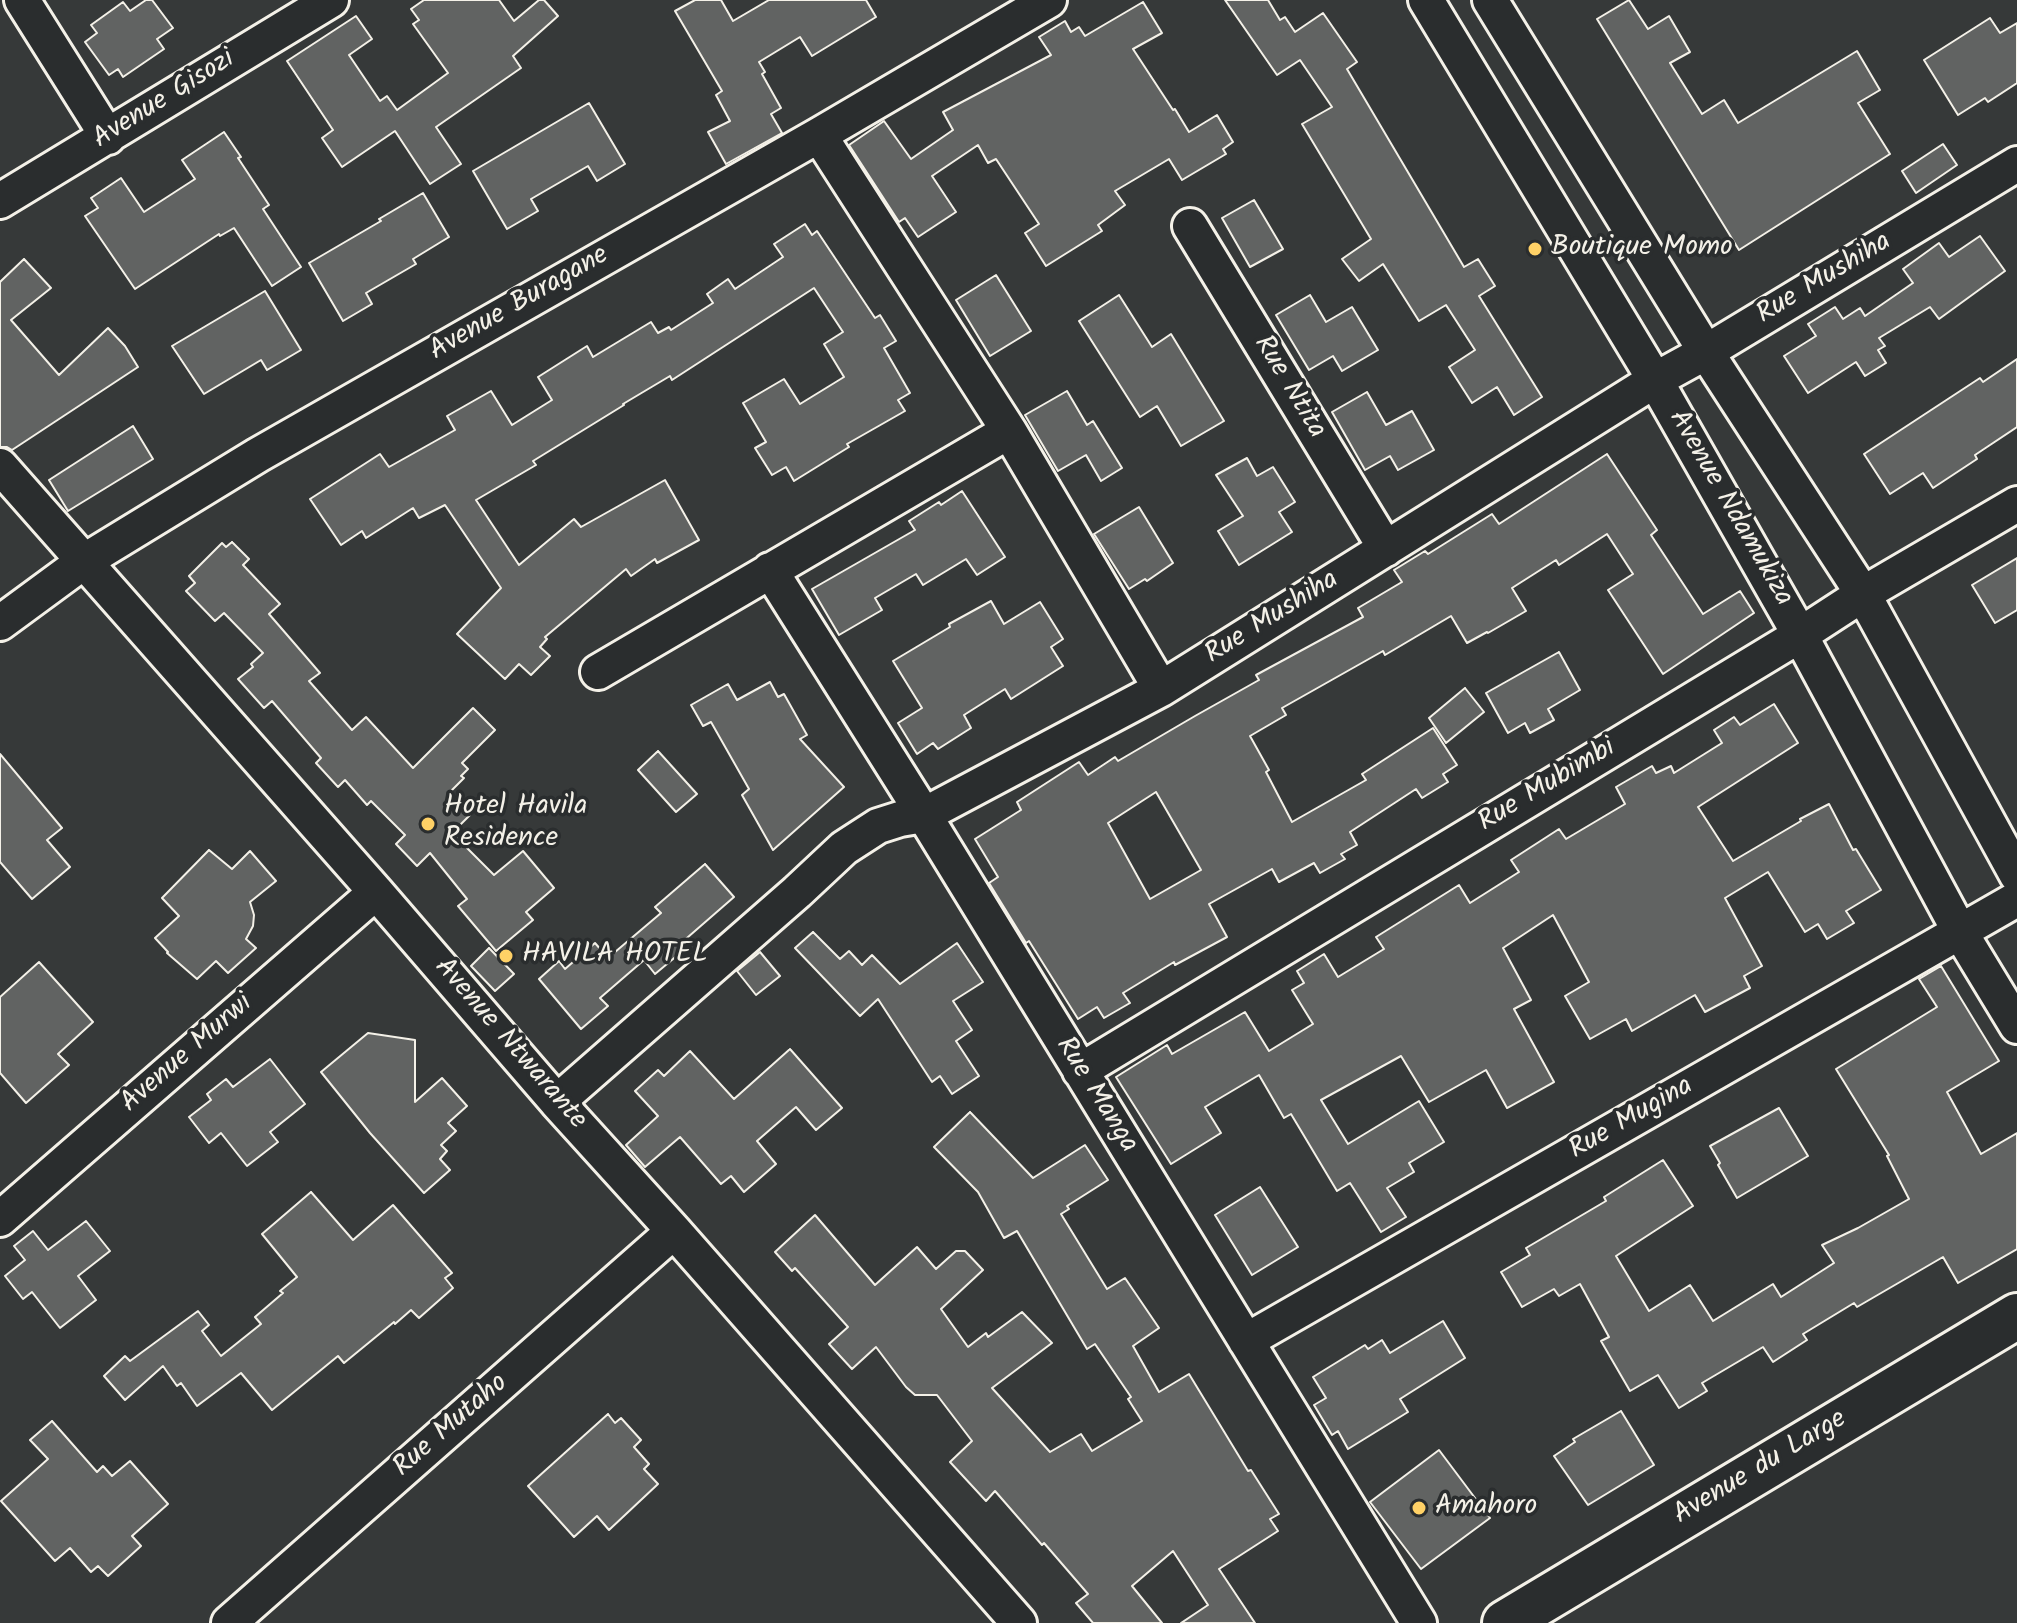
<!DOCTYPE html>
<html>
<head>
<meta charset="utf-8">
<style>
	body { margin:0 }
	canvas { display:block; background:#363939 }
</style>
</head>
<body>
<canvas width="2017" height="1623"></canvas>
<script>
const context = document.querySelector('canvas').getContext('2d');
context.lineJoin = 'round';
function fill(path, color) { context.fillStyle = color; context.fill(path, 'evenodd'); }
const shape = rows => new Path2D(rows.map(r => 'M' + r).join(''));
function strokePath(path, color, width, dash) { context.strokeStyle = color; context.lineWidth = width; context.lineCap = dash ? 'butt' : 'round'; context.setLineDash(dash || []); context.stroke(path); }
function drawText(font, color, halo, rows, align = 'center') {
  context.font = font + ' Kalam,sans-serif'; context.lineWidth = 7; context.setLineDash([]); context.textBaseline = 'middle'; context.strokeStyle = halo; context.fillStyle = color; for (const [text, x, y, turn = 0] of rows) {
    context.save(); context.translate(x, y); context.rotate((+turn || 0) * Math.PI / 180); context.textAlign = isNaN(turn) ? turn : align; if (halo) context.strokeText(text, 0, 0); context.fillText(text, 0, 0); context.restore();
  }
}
const building = shape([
	[146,0,152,0,173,28,157,39,164,49,123,77,118,69,109,75,85,42,97,33,91,25,123,2,130,11,146,0],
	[424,0,499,0,514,21,539,0,544,0,558,16,513,56,521,68,436,127,461,164,430,184,395,131,342,167,322,138,333,130,287,61,356,16,372,39,349,55,380,101,387,96,397,110,448,73,413,24,419,20,411,9,424,0],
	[695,0,721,0,733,21,769,0,866,0,876,17,812,56,800,37,759,62,765,72,762,74,781,108,771,114,782,133,726,164,708,132,730,121,716,95,722,91,675,11,695,0],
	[1225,0,1268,0,1280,20,1285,17,1295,32,1323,13,1357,62,1347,69,1464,267,1478,259,1495,286,1479,296,1542,397,1514,415,1497,387,1472,403,1449,367,1475,350,1446,305,1419,321,1383,264,1359,281,1342,259,1371,239,1302,124,1332,107,1300,60,1277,75,1225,0],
	[1629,0,1648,29,1669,16,1690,52,1670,63,1702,114,1724,100,1738,123,1857,51,1880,90,1858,103,1890,154,1739,250,1597,19,1629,0],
	[1143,2,1162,33,1133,49,1173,110,1175,109,1189,132,1217,115,1233,142,1223,149,1226,154,1182,180,1169,159,1115,191,1125,205,1098,225,1102,231,1046,266,1025,233,1039,224,996,159,988,163,978,145,932,176,956,212,918,237,905,218,899,222,849,145,884,121,911,159,953,130,943,112,1051,55,1039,37,1065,21,1071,32,1079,27,1085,36,1143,2],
	[1990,18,2000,33,2017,23,2017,83,1988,102,1985,98,1958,115,1924,60,1990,18],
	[589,103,625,164,597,181,588,166,531,199,538,211,507,229,473,171,589,103],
	[224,132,241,157,238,158,269,205,263,209,301,267,272,286,234,228,220,236,219,234,135,289,85,216,98,208,91,198,121,178,144,212,195,179,182,160,224,132],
	[1943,144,1957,165,1916,193,1902,171,1943,144],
	[423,193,449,237,413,259,416,264,366,293,372,304,343,321,309,263,381,221,379,219,423,193],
	[1254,200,1283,249,1250,267,1222,218,1254,200],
	[805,224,812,235,817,231,875,318,880,315,896,341,884,348,910,393,898,400,905,411,847,444,849,447,794,481,786,467,772,475,755,448,766,442,743,403,784,379,800,404,844,377,824,344,843,332,814,288,672,380,670,376,623,404,624,405,533,461,536,465,476,500,519,565,574,519,581,527,665,480,699,540,657,563,655,559,631,576,626,569,545,637,547,639,540,647,550,656,531,675,519,664,505,679,457,634,501,588,445,505,419,518,413,508,366,538,362,531,341,545,310,499,380,454,389,467,455,430,447,416,491,391,512,425,552,400,538,377,587,346,593,357,651,322,658,333,669,327,671,330,713,303,707,294,728,279,735,289,783,257,774,244,805,224],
	[1980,236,2005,271,1939,319,1930,307,1879,338,1885,346,1878,350,1886,363,1865,376,1856,362,1808,393,1784,356,1816,336,1808,324,1835,307,1843,319,1860,308,1865,316,1913,283,1903,269,1939,243,1949,257,1980,236],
	[24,259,51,288,11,320,59,375,108,328,125,346,138,367,12,450,7,447,0,447,0,282,24,259],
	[996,275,1031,331,990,356,956,300,996,275],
	[265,291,301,350,267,370,261,360,204,394,172,346,265,291],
	[1119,295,1152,347,1171,334,1224,421,1181,446,1157,406,1140,417,1079,321,1119,295],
	[1310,295,1326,322,1352,307,1378,350,1342,371,1333,356,1309,370,1276,315,1310,295],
	[2017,359,2017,427,1975,455,1977,459,1933,488,1923,473,1890,494,1864,454,1980,378,1983,382,2017,359],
	[1067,391,1087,425,1093,421,1122,468,1101,481,1086,455,1058,471,1025,415,1067,391],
	[1367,392,1386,425,1412,411,1434,450,1398,470,1390,456,1365,470,1332,412,1367,392],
	[133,426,153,459,68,511,49,480,133,426],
	[1607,454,1657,530,1651,535,1703,614,1740,591,1754,613,1663,674,1608,590,1633,574,1607,534,1559,565,1556,560,1512,588,1526,611,1488,633,1487,632,1467,643,1451,616,1385,655,1383,651,1282,708,1286,715,1250,736,1269,770,1266,772,1292,822,1366,780,1362,774,1433,728,1457,765,1443,774,1448,782,1422,798,1416,789,1350,832,1357,845,1341,854,1345,859,1320,873,1314,863,1279,882,1272,869,1209,904,1227,937,1175,965,1174,962,1123,993,1130,1003,1104,1018,1097,1007,1078,1019,1029,941,1026,943,989,883,998,877,975,839,1021,810,1017,802,1079,762,1088,775,1115,757,1118,761,1195,716,1259,680,1256,675,1363,617,1358,608,1402,582,1394,570,1425,551,1428,554,1492,514,1499,524,1607,454],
	[1156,792,1201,870,1150,899,1108,823,1156,792],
	[1247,458,1257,476,1273,467,1295,502,1279,512,1292,532,1239,565,1218,531,1243,516,1216,475,1247,458],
	[962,491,1005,557,977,575,966,559,923,585,916,574,875,598,882,610,839,635,812,589,915,530,909,521,939,502,941,505,962,491],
	[1139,507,1173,563,1147,581,1145,579,1129,589,1094,534,1139,507],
	[232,542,249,559,243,565,280,604,269,614,320,673,309,681,352,730,366,717,413,768,473,708,495,730,462,763,468,769,461,776,464,778,449,793,470,815,452,833,494,875,523,851,554,888,526,912,533,920,496,951,458,906,467,899,430,853,417,866,396,844,405,835,371,801,367,805,345,780,338,787,316,763,321,758,272,701,264,708,238,679,253,667,251,664,263,653,224,613,215,621,186,591,195,583,189,576,222,543,226,547,232,542],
	[2017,558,2017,610,1995,623,1972,585,2017,558],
	[991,601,1004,624,1040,602,1063,639,1051,647,1063,666,1011,699,1005,689,964,715,971,728,938,749,933,743,917,754,898,723,922,708,893,661,950,627,949,624,991,601],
	[1559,652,1580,690,1548,709,1554,720,1530,733,1525,723,1508,733,1486,693,1559,652],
	[770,682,778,697,784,694,807,735,800,739,844,787,773,850,742,795,749,789,711,722,703,726,691,705,728,684,737,700,770,682],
	[1465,688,1484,712,1446,743,1429,718,1465,688],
	[1774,704,1798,743,1698,807,1733,861,1801,821,1800,819,1829,804,1853,850,1856,849,1881,890,1846,911,1854,923,1827,939,1818,924,1805,932,1768,872,1725,898,1762,966,1744,976,1750,988,1705,1012,1695,995,1632,1031,1626,1019,1590,1039,1565,996,1589,982,1553,915,1503,948,1531,1000,1514,1009,1554,1082,1507,1108,1486,1070,1429,1102,1401,1056,1321,1100,1348,1144,1419,1101,1444,1142,1409,1163,1414,1172,1387,1188,1406,1217,1381,1232,1350,1183,1337,1191,1291,1114,1284,1118,1259,1075,1205,1107,1221,1133,1171,1164,1116,1077,1167,1045,1172,1054,1245,1012,1269,1051,1313,1024,1292,990,1304,983,1297,971,1324,954,1338,977,1384,949,1376,937,1459,885,1470,903,1519,872,1511,860,1559,829,1566,839,1625,804,1616,787,1652,766,1656,773,1671,766,1674,773,1722,743,1714,730,1734,717,1740,725,1774,704],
	[658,751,697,794,676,812,638,770,658,751],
	[0,754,62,828,47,840,70,867,32,899,0,862,0,754],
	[209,850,232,869,250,851,276,881,250,902,254,915,253,926,246,939,256,948,228,973,216,961,197,979,167,953,168,952,155,938,179,916,162,898,209,850],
	[705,864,734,897,680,944,685,949,655,974,644,960,600,998,608,1006,581,1029,539,979,559,961,565,969,595,943,608,958,661,913,655,907,705,864],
	[813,932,840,959,849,951,862,965,872,955,900,984,957,943,983,982,953,1001,972,1030,956,1041,979,1076,952,1094,940,1076,932,1082,878,999,860,1016,795,948,813,932],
	[489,948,514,974,495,991,471,966,489,948],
	[760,952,780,976,756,995,737,971,760,952],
	[39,962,93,1022,58,1054,69,1065,26,1103,0,1073,0,997,39,962],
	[1941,966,1999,1061,1947,1092,1981,1154,2017,1133,2017,1249,1958,1283,1943,1257,1857,1307,1854,1303,1803,1334,1807,1340,1773,1362,1763,1347,1702,1383,1707,1391,1679,1408,1658,1375,1630,1391,1601,1341,1609,1337,1580,1284,1559,1296,1554,1289,1522,1307,1501,1272,1530,1255,1526,1248,1606,1201,1604,1197,1663,1160,1693,1206,1616,1256,1649,1311,1690,1285,1713,1321,1773,1284,1781,1297,1834,1263,1822,1245,1858,1228,1909,1199,1887,1156,1889,1155,1836,1069,1937,1007,1919,979,1941,966],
	[368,1033,415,1040,415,1102,442,1078,467,1106,448,1123,456,1131,441,1145,447,1151,440,1159,450,1170,424,1193,370,1133,321,1072,368,1033],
	[790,1049,842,1108,816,1130,796,1107,757,1141,776,1164,744,1192,731,1176,721,1184,680,1137,645,1167,626,1145,658,1116,635,1091,658,1070,664,1076,690,1051,734,1099,790,1049],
	[270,1059,305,1104,270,1132,278,1142,247,1166,221,1133,209,1143,189,1117,211,1100,207,1094,226,1079,233,1087,270,1059],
	[1779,1108,1808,1156,1737,1198,1718,1165,1720,1163,1710,1146,1779,1108],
	[970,1112,1033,1178,1085,1145,1108,1180,1067,1206,1069,1209,1061,1214,1107,1289,1125,1278,1159,1328,1133,1346,1159,1392,1189,1374,1248,1471,1251,1470,1279,1514,1270,1519,1278,1531,1219,1569,1255,1623,1181,1623,1208,1605,1173,1551,1132,1586,1162,1623,1093,1623,1076,1603,1088,1594,1044,1543,1042,1545,995,1491,986,1501,950,1462,972,1441,937,1395,915,1395,906,1387,876,1347,852,1369,829,1344,848,1327,795,1268,792,1271,775,1252,815,1215,875,1285,917,1247,936,1269,956,1251,965,1251,983,1270,941,1309,968,1347,986,1333,988,1337,1022,1312,1052,1343,992,1388,1050,1452,1081,1434,1092,1451,1142,1421,1128,1399,1131,1397,1095,1344,1087,1349,1017,1231,1004,1238,978,1192,934,1147,970,1112],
	[1260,1187,1298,1247,1252,1275,1215,1215,1260,1187],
	[311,1192,353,1240,393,1205,452,1273,445,1278,453,1288,419,1318,411,1310,395,1324,394,1322,344,1363,338,1356,272,1410,241,1373,197,1406,181,1383,177,1386,163,1366,125,1400,104,1376,125,1356,130,1361,198,1311,209,1325,202,1331,221,1356,261,1324,255,1317,283,1293,280,1291,297,1277,262,1234,311,1192],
	[86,1221,110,1251,78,1276,96,1300,60,1328,32,1292,23,1299,5,1276,25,1260,14,1246,33,1231,48,1250,86,1221],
	[1443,1321,1465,1358,1400,1399,1408,1412,1348,1449,1338,1431,1332,1435,1314,1405,1326,1398,1313,1377,1365,1345,1368,1349,1382,1340,1390,1353,1443,1321],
	[1621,1411,1654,1465,1588,1505,1554,1456,1575,1442,1573,1439,1621,1411],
	[608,1414,615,1423,621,1418,641,1440,634,1447,649,1464,644,1469,658,1484,609,1530,597,1516,574,1537,528,1486,608,1414],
	[52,1421,97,1472,103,1466,112,1476,130,1461,168,1504,132,1536,141,1546,108,1576,98,1566,91,1572,70,1548,55,1561,1,1501,48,1459,30,1440,52,1421],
	[1439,1450,1490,1518,1421,1569,1370,1502,1439,1450]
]);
fill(building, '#616362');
strokePath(building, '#f4f1e8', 2);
const minor = shape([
	[22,0,108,137],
	[1426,0,1655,380,1800,635,1960,932,2017,1026],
	[1490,0,1706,352,1863,594,2017,875],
	[819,135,1009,431,1161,689],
	[0,201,331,0],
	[1190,226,1386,549],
	[0,466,376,892,557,1102,674,1231,1019,1623],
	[770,570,924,815,1419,1623],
	[0,623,83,562,258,455,819,135,1049,0],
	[598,672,1009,431],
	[1080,1071,1800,635,1863,594,2017,504],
	[557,1102,797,892,844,848,878,826,900,819,924,815,1161,689,1655,380,1706,352,2017,164],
	[0,1219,376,892],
	[1246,1341,2017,899],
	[229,1623,674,1231]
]);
const secondary = shape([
	[1505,1623,2017,1316]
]);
strokePath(minor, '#f4f1e8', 40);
strokePath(secondary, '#f4f1e8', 50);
strokePath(minor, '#2a2d2e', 34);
strokePath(secondary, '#2a2d2e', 44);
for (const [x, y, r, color] of [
	[1535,249,8,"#ffd166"],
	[428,824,8,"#ffd166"],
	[506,956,8,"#ffd166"],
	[1419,1508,8,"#ffd166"]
]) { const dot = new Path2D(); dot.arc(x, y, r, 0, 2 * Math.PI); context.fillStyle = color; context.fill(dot); strokePath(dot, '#2a2d2e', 3); }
drawText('28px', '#f4f1e8', '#2a2d2e', [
	["Avenue Gisozi",165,101,-32],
	["Rue Mushiha",1825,280,-31],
	["Avenue Buragane",520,305,-30],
	["Rue Ntita",1288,388,59],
	["Avenue Ndamukiza",1729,509,60],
	["Rue Mushiha",1273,619,-32],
	["Rue Mubimbi",1548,787,-31],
	["Avenue Ntwarante",509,1045,49],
	["Avenue Murwi",188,1055,-41],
	["Rue Manga",1095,1096,58],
	["Rue Mugina",1632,1120,-30],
	["Rue Mutaho",452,1427,-41],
	["Avenue du Large",1761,1469,-31]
]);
drawText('28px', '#f4f1e8', '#2a2d2e', [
	["Boutique Momo",1551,249],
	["Hotel Havila",444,808],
	["Residence",444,840],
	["HAVILA HOTEL",522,956],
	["Amahoro",1435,1508]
], 'left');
</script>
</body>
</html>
